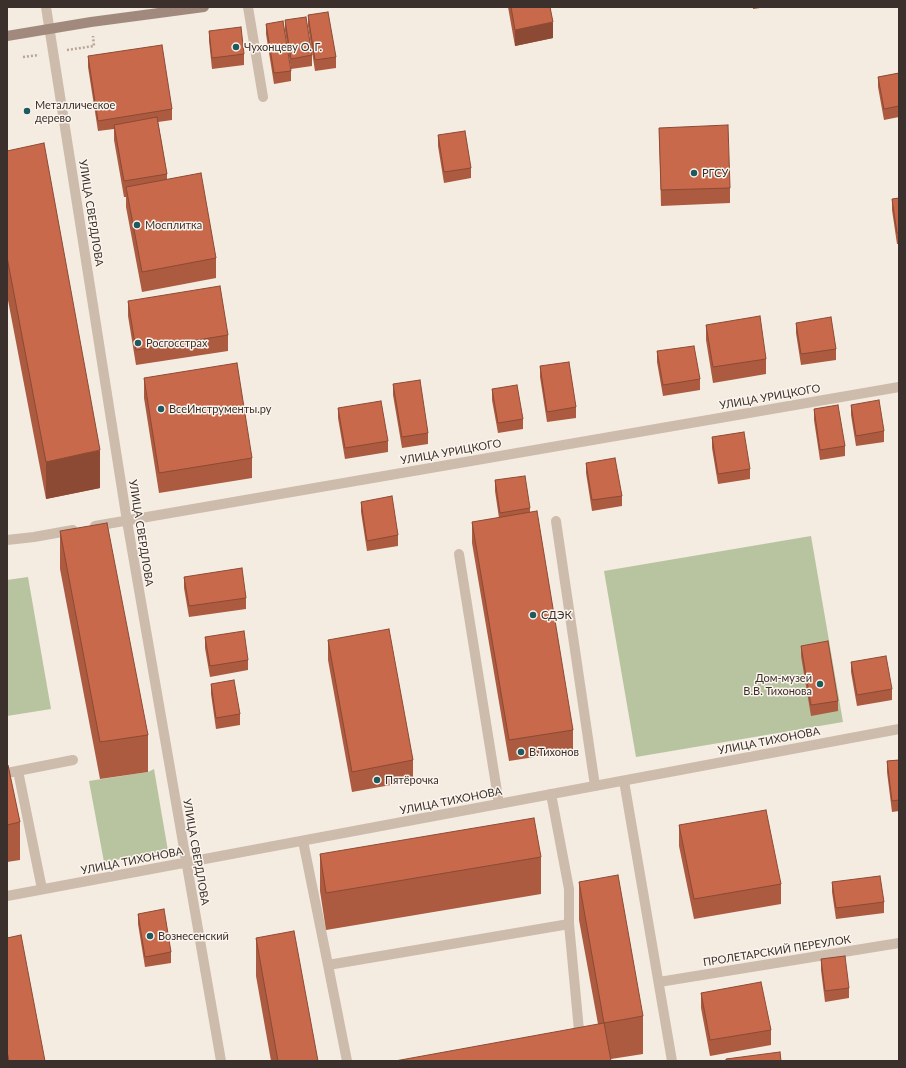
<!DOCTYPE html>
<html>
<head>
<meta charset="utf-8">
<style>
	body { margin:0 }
	#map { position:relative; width:906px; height:1068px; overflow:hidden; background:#f4ebe1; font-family:Lato,sans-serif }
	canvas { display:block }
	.frame { position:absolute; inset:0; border:8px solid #3b302b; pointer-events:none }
</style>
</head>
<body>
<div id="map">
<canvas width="906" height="1068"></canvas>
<div class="frame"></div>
</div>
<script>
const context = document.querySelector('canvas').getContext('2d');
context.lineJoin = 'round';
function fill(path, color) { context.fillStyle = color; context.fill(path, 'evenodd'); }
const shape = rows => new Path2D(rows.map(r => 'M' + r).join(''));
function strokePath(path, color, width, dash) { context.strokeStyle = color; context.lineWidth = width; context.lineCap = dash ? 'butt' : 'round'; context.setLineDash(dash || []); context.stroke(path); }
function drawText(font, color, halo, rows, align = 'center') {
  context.font = font + ' Lato,sans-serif'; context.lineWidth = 3; context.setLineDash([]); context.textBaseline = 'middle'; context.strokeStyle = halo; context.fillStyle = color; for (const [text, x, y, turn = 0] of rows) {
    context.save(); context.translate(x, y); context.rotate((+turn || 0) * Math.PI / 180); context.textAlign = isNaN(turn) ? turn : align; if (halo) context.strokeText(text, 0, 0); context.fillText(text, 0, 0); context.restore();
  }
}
fill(shape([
	[811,536,843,722,636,757,604,571],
	[28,577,51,709,7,716,7,580],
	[154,769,168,851,104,862,89,781,148,772]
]), '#b8c4a0');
strokePath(shape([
	[67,50,94,46,93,36],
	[23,57,39,55]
]), '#b9a596', 2.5, [2, 2]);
strokePath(shape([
	[248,7,263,97],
	[556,521,595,786],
	[459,554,499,804],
	[18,771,42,889],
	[7,773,73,760],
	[624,781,672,1061],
	[303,841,328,965,569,924,569,889,551,794],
	[569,924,580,1041],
	[328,965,347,1061],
	[659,982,899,943]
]), '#cdbbac', 10);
strokePath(shape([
	[46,7,127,521,221,1061],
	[95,526,899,387],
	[7,540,34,537,73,530],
	[7,896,899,729]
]), '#cdbbac', 10);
strokePath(shape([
	[7,36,91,22,204,7]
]), '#a18a7d', 10);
fill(shape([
	[508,7,550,7,553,38,515,46],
	[753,7,767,7,753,9],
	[308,15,336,57,336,68,315,71,308,26],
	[285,20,312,55,312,66,291,69,285,31],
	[266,24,291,71,291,81,274,84,266,34],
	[209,31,244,54,244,65,212,69,209,41],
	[88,56,172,109,172,120,158,122,167,174,167,179,216,258,216,278,142,292,126,207,126,197,124,197,114,140,114,129,98,131,88,67],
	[899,73,899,117,884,120,878,87,878,77],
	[659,128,730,188,730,203,661,206],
	[438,135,471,168,471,178,444,183,438,146],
	[7,151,100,488,46,499,7,295],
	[899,198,899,244,897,244,892,210,892,199],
	[128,301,228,335,228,351,136,365,128,316],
	[796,323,836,349,836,360,801,365,796,333],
	[706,325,766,359,766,374,713,383,706,340],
	[657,351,700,379,700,390,663,396,657,362],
	[540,366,576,407,576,418,547,422,540,377],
	[144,378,252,458,252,478,159,493,144,398],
	[393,384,428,433,428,444,402,448,393,395],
	[492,389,523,419,523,429,498,433,492,400],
	[851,405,884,431,884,442,856,446,851,415],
	[338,408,388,441,388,452,345,459,338,418],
	[814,409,845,446,845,456,820,460,814,420],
	[712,437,750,469,750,479,718,484,712,448],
	[586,463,622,496,622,506,592,511,586,473],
	[495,480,530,508,530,512,573,730,573,751,509,761,472,543,472,522,499,518,495,491],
	[361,502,398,535,398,546,367,551,361,512],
	[60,531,148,735,148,772,100,779,60,569],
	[184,577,246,598,246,609,189,617,184,588],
	[205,637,248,660,248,670,210,677,205,648],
	[328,640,413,760,413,781,352,792,328,660],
	[801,646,838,701,838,711,811,716,801,656],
	[851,662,892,689,892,700,857,706,851,672],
	[211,684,240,714,240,725,216,729,211,694],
	[899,760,899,811,892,812,887,772,887,761],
	[7,765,20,822,20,860,7,862],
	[679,825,781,884,781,904,694,919,679,846],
	[320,854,541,857,541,894,326,930,320,891],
	[579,882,643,1016,643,1054,611,1059,598,1024,579,920],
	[832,882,884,902,884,913,836,919,832,892],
	[138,914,171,952,171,963,145,967,138,924],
	[7,938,45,1061,7,1061],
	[256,938,318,1061,271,1061,256,976],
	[821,959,849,988,849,998,825,1002,821,970],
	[701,993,771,1030,771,1045,710,1056,701,1008]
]), '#ac5a40');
fill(shape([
	[553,22,553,38,515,46,515,30],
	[100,450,100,488,46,499,46,462]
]), '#8c4a34');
const building = shape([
	[511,7,550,7,553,22,515,30,511,7],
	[328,12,336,57,315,60,308,15,328,12],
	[306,17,312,55,291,59,285,20,306,17],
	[283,21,291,71,274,73,266,24,283,21],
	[241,27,244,54,212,58,209,31,241,27],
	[162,45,172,109,98,121,88,56,162,45],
	[899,73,899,106,884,109,878,77,899,73],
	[157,117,167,174,124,181,114,125,157,117],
	[728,125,730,188,661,190,659,128,728,125],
	[465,131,471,168,444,172,438,135,465,131],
	[44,143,100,450,46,462,7,257,7,151,44,143],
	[201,173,216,258,142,272,126,187,201,173],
	[899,198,899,233,897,233,892,199,899,198],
	[220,286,228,335,136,350,128,301,220,286],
	[760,316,766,359,713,367,706,325,760,316],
	[831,317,836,349,801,354,796,323,831,317],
	[694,346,700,379,663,385,657,351,694,346],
	[569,362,576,407,547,412,540,366,569,362],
	[237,363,252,458,159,473,144,378,237,363],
	[420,380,428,433,402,437,393,384,420,380],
	[517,385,523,419,498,423,492,389,517,385],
	[879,400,884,431,856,436,851,405,879,400],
	[381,401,388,441,345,448,338,408,381,401],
	[838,405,845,446,820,450,814,409,838,405],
	[744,432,750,469,718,474,712,437,744,432],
	[615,458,622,496,592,500,586,463,615,458],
	[525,476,530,508,500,513,495,480,525,476],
	[392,496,398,535,367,541,361,502,392,496],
	[537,511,573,730,509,740,472,522,537,511],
	[107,523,148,735,100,742,60,531,107,523],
	[242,568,246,598,189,606,184,577,242,568],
	[389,629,413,760,352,772,328,640,389,629],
	[244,631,248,660,210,666,205,637,244,631],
	[828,641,838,701,811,705,801,646,828,641],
	[886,656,892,689,857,695,851,662,886,656],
	[234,680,240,714,216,718,211,684,234,680],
	[899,760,899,800,892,801,887,761,899,760],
	[7,765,8,765,20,822,7,825,7,765],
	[766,810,781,884,694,899,679,825,766,810],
	[534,818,541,857,326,893,320,854,534,818],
	[618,875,643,1016,604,1023,579,882,618,875],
	[880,876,884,902,836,908,832,882,880,876],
	[164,909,171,952,145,957,138,914,164,909],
	[294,931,318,1061,278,1061,256,938,294,931],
	[21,935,45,1061,9,1061,7,1051,7,938,21,935],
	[845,956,849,988,825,991,821,959,845,956],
	[761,982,771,1030,710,1040,701,993,761,982],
	[604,1023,611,1061,395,1061,604,1023],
	[780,1052,781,1061,726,1061,726,1059,780,1052]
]);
fill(building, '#c8694b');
strokePath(building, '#8c4a34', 1);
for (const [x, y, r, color] of [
	[236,47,4,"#1f5a5e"],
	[27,111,4,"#1f5a5e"],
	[694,173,4,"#1f5a5e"],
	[137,225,4,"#1f5a5e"],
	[138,343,4,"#1f5a5e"],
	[161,409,4,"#1f5a5e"],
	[533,615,4,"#1f5a5e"],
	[820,684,4,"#1f5a5e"],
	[521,752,4,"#1f5a5e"],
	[377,780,4,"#1f5a5e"],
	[150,936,4,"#1f5a5e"]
]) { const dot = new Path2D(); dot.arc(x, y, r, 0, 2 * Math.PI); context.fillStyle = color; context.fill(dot); strokePath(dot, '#fbf5ee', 1.5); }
drawText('11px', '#3b302b', '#fbf5ee', [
	["Чухонцеву О. Г.",244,47],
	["Металлическое",35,105],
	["дерево",35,118],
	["РГСУ",702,173],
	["Мосплитка",145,225],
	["Росгосстрах",146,343],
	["ВсеИнструменты.ру",169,409],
	["СДЭК",541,615],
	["Дом-музей",812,678,"right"],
	["В.В. Тихонова",812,691,"right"],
	["В.Тихонов",529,752],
	["Пятёрочка",385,780],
	["Вознесенский",158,936]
], 'left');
drawText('11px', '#3b302b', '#fbf5ee', [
	["УЛИЦА СВЕРДЛОВА",91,213,81],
	["УЛИЦА УРИЦКОГО",770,397,-10],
	["УЛИЦА УРИЦКОГО",451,452,-10],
	["УЛИЦА СВЕРДЛОВА",141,533,81],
	["УЛИЦА ТИХОНОВА",769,741,-11],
	["УЛИЦА ТИХОНОВА",451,801,-11],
	["УЛИЦА СВЕРДЛОВА",196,852,80],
	["УЛИЦА ТИХОНОВА",132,861,-11],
	["ПРОЛЕТАРСКИЙ ПЕРЕУЛОК",777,951,-9]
]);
</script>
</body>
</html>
